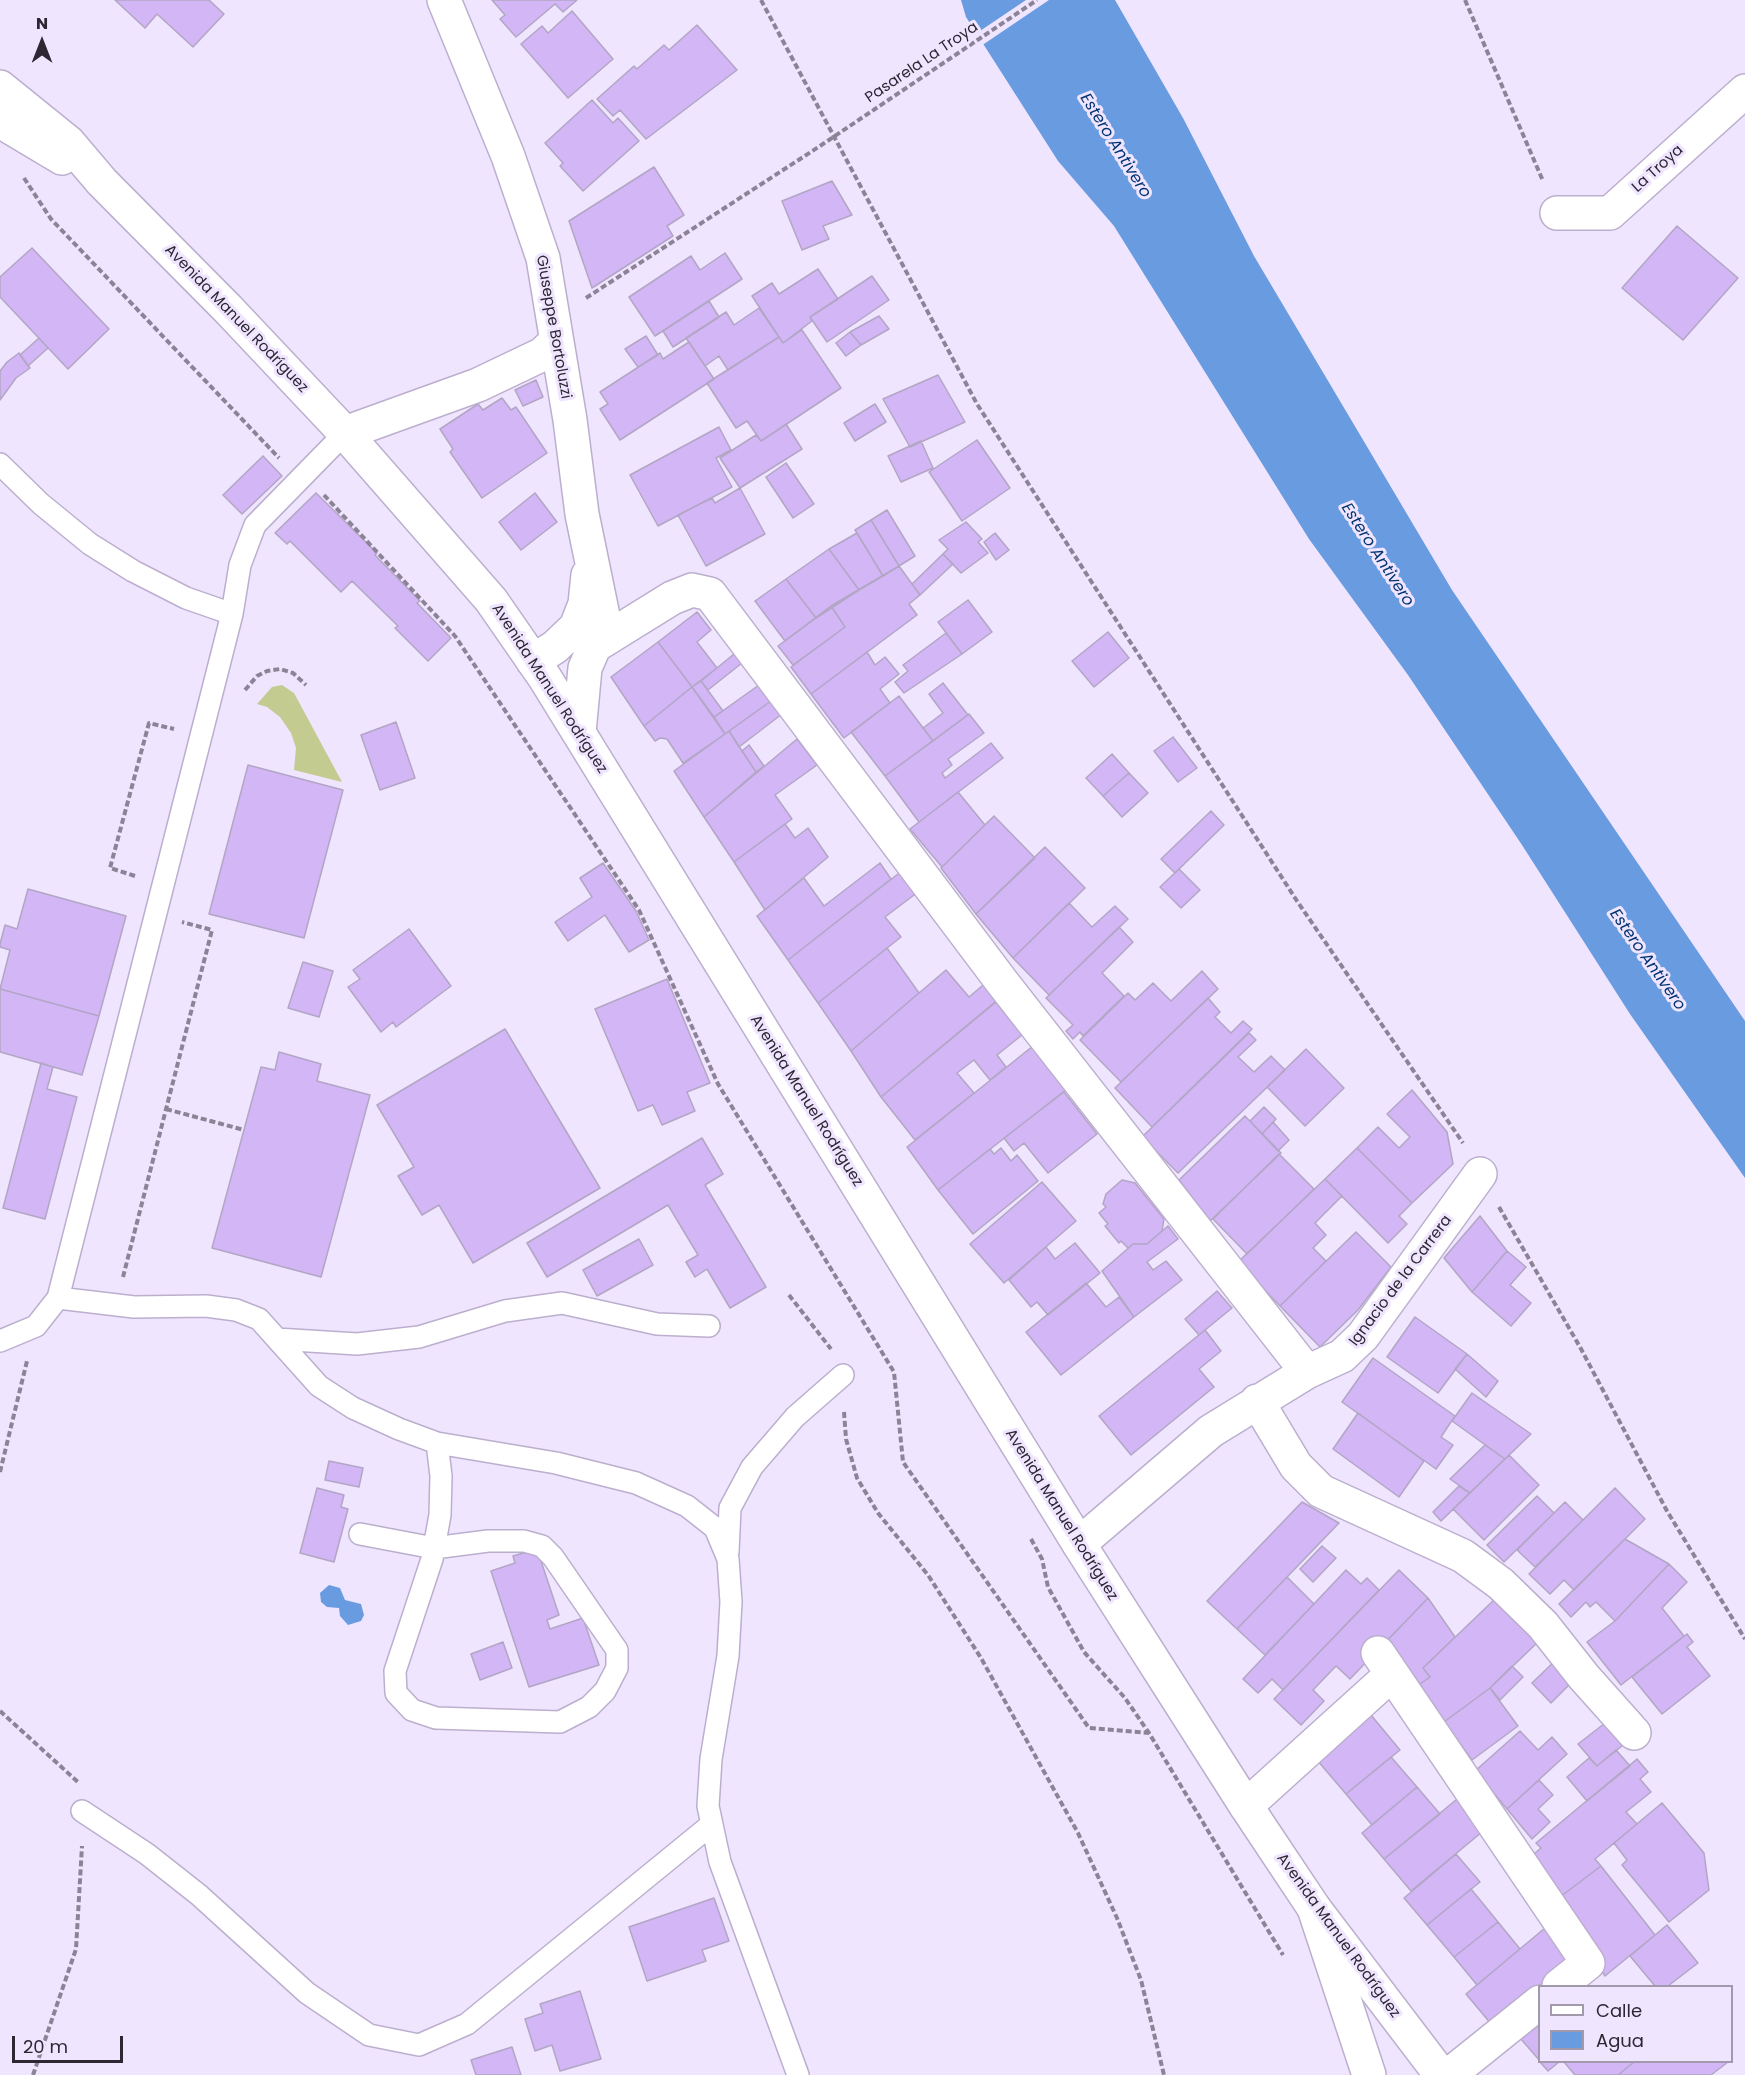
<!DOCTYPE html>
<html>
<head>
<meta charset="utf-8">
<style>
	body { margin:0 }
	#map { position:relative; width:1745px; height:2075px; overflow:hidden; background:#f0e5ff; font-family:Poppins,sans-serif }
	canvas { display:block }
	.legend { position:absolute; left:1538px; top:1985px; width:195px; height:78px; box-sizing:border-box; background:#f0e5ff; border:2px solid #a299ad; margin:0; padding:8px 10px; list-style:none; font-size:18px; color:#2c2732 }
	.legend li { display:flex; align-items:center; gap:12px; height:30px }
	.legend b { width:30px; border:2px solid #a299ad }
	.north { position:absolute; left:12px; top:12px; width:60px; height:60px; -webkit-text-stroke:4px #f0e5ff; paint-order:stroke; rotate:0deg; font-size:16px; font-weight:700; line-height:24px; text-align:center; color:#2c2732 }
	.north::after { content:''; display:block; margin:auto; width:21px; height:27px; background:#2c2732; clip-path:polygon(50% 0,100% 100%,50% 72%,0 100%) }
	.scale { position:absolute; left:12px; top:2036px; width:111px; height:27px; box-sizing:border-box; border:3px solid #2c2732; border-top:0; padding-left:8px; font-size:18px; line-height:21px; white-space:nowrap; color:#2c2732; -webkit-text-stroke:4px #f0e5ff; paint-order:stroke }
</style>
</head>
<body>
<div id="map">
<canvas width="1745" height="2075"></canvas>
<ul class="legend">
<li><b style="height:8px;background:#fff"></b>Calle</li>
<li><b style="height:16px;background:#699be1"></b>Agua</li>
</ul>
<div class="north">N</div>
<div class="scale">20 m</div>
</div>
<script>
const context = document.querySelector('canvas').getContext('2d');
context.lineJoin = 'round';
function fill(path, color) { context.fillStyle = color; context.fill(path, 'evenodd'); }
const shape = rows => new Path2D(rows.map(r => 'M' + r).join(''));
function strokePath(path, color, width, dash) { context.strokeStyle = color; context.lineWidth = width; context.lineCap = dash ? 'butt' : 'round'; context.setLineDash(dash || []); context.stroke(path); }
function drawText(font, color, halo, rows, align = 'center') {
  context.font = font + ' Poppins,sans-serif'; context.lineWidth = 6; context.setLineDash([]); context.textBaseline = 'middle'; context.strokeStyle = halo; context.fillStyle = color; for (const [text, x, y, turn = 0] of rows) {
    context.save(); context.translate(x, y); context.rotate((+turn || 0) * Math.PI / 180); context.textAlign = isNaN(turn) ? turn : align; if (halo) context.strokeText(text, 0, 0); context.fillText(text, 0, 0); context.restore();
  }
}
fill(shape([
	[282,685,294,693,342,782,294,770,296,748,291,733,280,717,267,707,257,704,272,687]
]), '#c3cb90');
fill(shape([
	[961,0,1115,0,1183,118,1254,256,1452,590,1745,1021,1745,1178,1630,1014,1522,845,1408,675,1309,539,1114,226,1058,161,966,17],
	[329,1585,340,1588,345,1600,361,1604,364,1615,361,1621,348,1625,340,1616,339,1608,327,1607,321,1602,320,1593]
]), '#699be1');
fill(shape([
	[1026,0,1049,0,981,46,974,35]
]), '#f0e5ff');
const building = shape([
	[115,0,209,0,224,14,193,47,157,14,145,28,115,0],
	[492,0,577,0,563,12,555,4,516,37,500,19,505,15,492,0],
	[572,11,613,59,568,98,521,44,542,26,548,33,572,11],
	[697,25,737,70,646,139,620,110,613,116,597,99,634,66,637,69,664,45,669,50,697,25],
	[592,100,613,123,618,118,639,141,583,191,560,166,563,163,545,143,592,100],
	[654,167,684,215,667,226,673,236,592,288,569,221,654,167],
	[832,181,852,215,823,226,829,239,802,250,782,201,832,181],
	[1677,226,1738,278,1683,340,1622,288,1677,226],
	[32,248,109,329,68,369,0,297,0,277,32,248],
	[725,253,742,279,655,336,629,297,691,256,700,270,725,253],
	[818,269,838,299,810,317,812,321,783,343,752,296,772,283,779,294,818,269],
	[872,276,889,300,827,342,810,317,872,276],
	[709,301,719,317,673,347,663,331,709,301],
	[759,308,779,337,728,370,719,356,705,366,686,338,726,312,734,325,759,308],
	[879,316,889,329,861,345,850,332,879,316],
	[802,330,841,388,761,441,747,421,736,428,707,383,779,337,783,343,802,330],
	[850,332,861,345,846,356,836,343,850,332],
	[646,336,658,355,638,367,625,349,646,336],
	[39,338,48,348,28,366,20,355,39,338],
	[689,342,714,379,620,440,600,409,608,404,600,392,660,353,663,359,689,342],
	[19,353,30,368,16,378,0,400,0,371,7,362,19,353],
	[938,375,965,422,910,447,883,399,938,375],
	[536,380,543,397,523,406,515,390,536,380],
	[502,398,511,410,516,407,547,453,482,498,450,452,453,449,440,429,478,404,483,410,502,398],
	[875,404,886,422,855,441,844,423,875,404],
	[786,424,802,449,740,488,720,458,756,435,761,441,786,424],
	[719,427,731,450,716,458,732,487,658,526,630,475,719,427],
	[977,440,1010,488,962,521,929,472,977,440],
	[921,441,933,468,901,482,888,456,921,441],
	[263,456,282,476,242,514,223,495,263,456],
	[786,463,814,504,793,518,766,477,786,463],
	[740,488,765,534,706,566,678,515,712,498,715,503,740,488],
	[316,493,377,553,375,555,420,601,417,603,451,638,428,661,395,628,398,626,352,581,341,592,290,541,287,544,275,533,316,493],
	[535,493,557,522,521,550,499,522,535,493],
	[887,510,915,556,899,566,871,520,887,510],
	[871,520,899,566,883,576,855,530,871,520],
	[966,522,982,539,978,542,988,553,961,573,943,554,948,549,939,540,966,522],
	[857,533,883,576,859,590,829,549,857,533],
	[995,533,1009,550,996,560,984,542,995,533],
	[829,549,859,590,816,618,786,579,829,549],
	[943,554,953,564,920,595,912,584,943,554],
	[899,566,920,595,909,604,917,615,811,694,791,667,845,627,831,606,899,566],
	[786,579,816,618,785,641,755,601,786,579],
	[968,600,992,632,962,654,938,622,968,600],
	[831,606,845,627,793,665,778,646,831,606],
	[697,612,711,630,697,642,717,668,692,687,658,642,697,612],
	[1108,632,1129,658,1094,687,1072,661,1108,632],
	[946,633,962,654,904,693,895,682,908,671,903,665,946,633],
	[658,642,692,687,644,726,611,677,658,642],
	[867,652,875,665,885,657,899,674,880,689,890,703,844,738,811,694,867,652],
	[734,654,742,663,708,690,701,681,734,654],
	[701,681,723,711,714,717,692,687,701,681],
	[943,683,968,715,933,741,923,728,943,713,929,694,943,683],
	[759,685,771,701,725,734,714,717,759,685],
	[692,687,725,734,683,763,667,739,660,738,655,741,644,726,692,687],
	[899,696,933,741,885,776,851,732,899,696],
	[771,701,782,714,739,747,729,731,771,701],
	[969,714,984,733,948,759,952,765,942,773,945,778,991,743,1003,758,919,822,885,776,969,714],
	[396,722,415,778,380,790,361,735,396,722],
	[729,731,756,772,704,817,674,771,729,731],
	[1173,737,1197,768,1178,782,1154,751,1173,737],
	[797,739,817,765,775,795,792,819,734,862,704,817,797,739],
	[749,745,764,766,756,772,742,751,749,745],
	[1112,754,1129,773,1103,796,1086,778,1112,754],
	[248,765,343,790,304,938,209,914,248,765],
	[1129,773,1148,793,1122,817,1103,796,1129,773],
	[958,792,985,825,942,867,910,829,958,792],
	[1211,811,1224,825,1175,873,1161,859,1211,811],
	[994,816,1035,858,976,914,941,868,994,816],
	[785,824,795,838,808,828,828,857,765,910,734,862,785,824],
	[1045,847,1085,888,1013,958,976,914,1045,847],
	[603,863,636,911,649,940,629,952,605,915,568,941,555,922,592,897,580,878,603,863],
	[880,863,891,879,788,960,757,916,804,878,824,906,880,863],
	[1179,869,1200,890,1181,908,1160,887,1179,869],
	[903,870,918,892,885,917,901,937,818,1003,788,960,903,870],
	[28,889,126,916,99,1016,0,989,10,950,0,947,0,944,5,925,17,929,28,889],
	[1069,903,1092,927,1115,906,1128,919,1049,995,1013,958,1069,903],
	[1119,927,1133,942,1102,973,1124,996,1083,1036,1080,1032,1073,1039,1066,1031,1073,1025,1046,998,1119,927],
	[409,929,451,986,396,1027,393,1022,381,1032,348,987,360,979,353,970,409,929],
	[887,948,919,993,851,1051,818,1003,887,948],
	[303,962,333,971,319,1017,288,1008,303,962],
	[946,970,969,997,988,981,1001,997,881,1097,851,1051,946,970],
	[1202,971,1218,989,1121,1082,1080,1040,1128,993,1135,1000,1153,983,1171,1001,1202,971],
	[667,979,710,1083,687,1092,695,1111,662,1125,653,1105,638,1111,595,1009,667,979],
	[0,989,99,1016,82,1075,0,1052,0,989],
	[1208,998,1220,1012,1215,1017,1231,1033,1243,1021,1252,1029,1152,1127,1115,1088,1208,998],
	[996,1002,1022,1035,997,1055,1006,1067,990,1080,974,1060,957,1073,974,1093,915,1140,881,1097,996,1002],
	[505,1029,600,1188,473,1263,439,1205,422,1215,398,1176,414,1167,377,1105,505,1029],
	[1249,1033,1256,1040,1238,1057,1254,1072,1271,1056,1285,1070,1178,1173,1142,1137,1249,1033],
	[1033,1046,1067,1089,938,1190,907,1147,1033,1046],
	[1306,1049,1344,1088,1305,1126,1267,1087,1306,1049],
	[279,1052,321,1064,317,1081,370,1095,321,1277,212,1248,261,1067,275,1070,279,1052],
	[41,1063,53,1067,47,1089,77,1097,45,1219,3,1208,41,1063],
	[1412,1090,1447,1132,1453,1164,1412,1203,1357,1148,1378,1127,1399,1148,1410,1137,1387,1114,1412,1090],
	[1064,1092,1097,1134,1048,1173,1024,1143,1014,1151,1004,1138,1064,1092],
	[1264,1107,1276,1119,1262,1134,1250,1121,1264,1107],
	[1245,1116,1281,1153,1210,1221,1179,1180,1245,1116],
	[1273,1122,1289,1140,1278,1151,1262,1134,1273,1122],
	[702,1138,723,1174,705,1185,766,1287,730,1308,707,1269,695,1277,686,1262,698,1255,668,1205,547,1277,527,1243,702,1138],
	[1001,1148,1011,1161,1017,1155,1038,1181,973,1234,938,1190,990,1149,994,1154,1001,1148],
	[1357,1148,1412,1203,1399,1216,1407,1224,1388,1243,1325,1179,1357,1148],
	[1279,1154,1314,1189,1247,1254,1213,1219,1279,1154],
	[1325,1179,1342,1196,1315,1223,1326,1235,1313,1248,1326,1261,1280,1306,1238,1262,1325,1179],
	[1122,1180,1135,1183,1164,1219,1162,1231,1147,1244,1133,1244,1128,1248,1121,1241,1119,1243,1105,1226,1108,1224,1099,1213,1106,1207,1103,1204,1106,1194,1122,1180],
	[1042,1182,1076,1221,1004,1283,970,1244,1042,1182],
	[1480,1216,1507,1251,1472,1292,1444,1258,1480,1216],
	[1168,1226,1178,1239,1147,1262,1153,1270,1166,1261,1182,1280,1134,1317,1102,1271,1133,1244,1147,1244,1168,1226],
	[1356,1232,1391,1267,1358,1310,1320,1347,1280,1306,1356,1232],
	[639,1239,653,1265,597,1296,583,1270,639,1239],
	[1075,1243,1100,1273,1048,1315,1037,1302,1031,1307,1009,1280,1046,1247,1055,1259,1075,1243],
	[1507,1251,1526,1267,1510,1285,1531,1303,1511,1326,1472,1292,1507,1251],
	[1086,1283,1106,1307,1119,1297,1134,1317,1061,1375,1026,1332,1086,1283],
	[1217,1291,1232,1308,1199,1335,1185,1319,1217,1291],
	[1415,1317,1467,1354,1438,1393,1387,1357,1415,1317],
	[1205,1330,1221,1351,1199,1369,1214,1387,1131,1455,1099,1416,1205,1330],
	[1467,1354,1498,1381,1486,1397,1455,1369,1467,1354],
	[1373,1358,1455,1416,1441,1437,1453,1445,1436,1469,1342,1402,1373,1358],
	[1472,1393,1531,1434,1505,1459,1452,1421,1472,1393],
	[1358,1413,1424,1461,1399,1497,1333,1449,1358,1413],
	[1485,1445,1505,1459,1470,1493,1450,1479,1485,1445],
	[1509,1455,1539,1485,1484,1540,1453,1509,1509,1455],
	[329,1461,363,1468,359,1487,325,1480,329,1461],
	[1459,1486,1470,1493,1441,1521,1433,1512,1459,1486],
	[317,1488,344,1495,341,1507,348,1509,334,1562,300,1553,317,1488],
	[1615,1488,1645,1519,1574,1590,1564,1580,1550,1594,1529,1574,1615,1488],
	[1537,1496,1554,1513,1504,1562,1487,1545,1537,1496],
	[1302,1502,1339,1523,1237,1629,1207,1601,1302,1502],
	[1565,1502,1583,1520,1535,1567,1517,1550,1565,1502],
	[1625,1539,1669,1564,1615,1621,1596,1602,1590,1607,1586,1602,1571,1617,1559,1604,1625,1539],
	[1322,1546,1336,1558,1313,1582,1300,1569,1322,1546],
	[537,1549,559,1615,547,1620,550,1629,583,1618,599,1665,529,1687,491,1571,515,1563,513,1556,537,1549],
	[1669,1564,1687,1582,1662,1608,1684,1636,1621,1685,1587,1642,1615,1621,1669,1564],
	[1346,1570,1361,1584,1367,1578,1379,1590,1283,1690,1272,1679,1258,1693,1243,1679,1346,1570],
	[1399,1570,1428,1598,1350,1679,1336,1666,1313,1690,1324,1701,1301,1725,1274,1699,1399,1570],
	[1287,1577,1314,1604,1265,1655,1237,1629,1287,1577],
	[1428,1598,1455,1637,1423,1668,1430,1677,1413,1689,1382,1646,1428,1598],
	[1496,1598,1539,1641,1490,1688,1444,1722,1413,1689,1430,1677,1423,1668,1496,1598],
	[1687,1634,1693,1642,1687,1647,1710,1676,1662,1714,1632,1677,1687,1634],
	[503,1642,512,1668,480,1680,471,1654,503,1642],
	[1558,1658,1577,1677,1551,1703,1532,1683,1558,1658],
	[1512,1666,1523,1677,1500,1700,1490,1688,1512,1666],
	[1490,1688,1518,1726,1472,1760,1444,1722,1490,1688],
	[1371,1715,1400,1750,1346,1794,1317,1760,1371,1715],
	[1609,1720,1627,1742,1597,1766,1578,1744,1609,1720],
	[1520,1731,1538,1750,1552,1737,1567,1754,1507,1809,1475,1771,1520,1731],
	[1616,1750,1630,1766,1587,1801,1567,1777,1589,1758,1597,1766,1616,1750],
	[1391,1757,1417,1787,1372,1825,1346,1794,1391,1757],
	[1637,1759,1648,1772,1640,1779,1651,1792,1626,1812,1637,1824,1595,1859,1601,1866,1556,1900,1529,1858,1541,1848,1536,1843,1637,1759],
	[1539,1780,1553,1795,1538,1809,1550,1822,1532,1839,1507,1809,1539,1780],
	[1417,1787,1440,1814,1384,1859,1362,1833,1417,1787],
	[1462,1795,1488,1827,1411,1891,1384,1859,1462,1795],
	[1662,1803,1704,1853,1709,1890,1669,1922,1622,1865,1627,1860,1614,1843,1662,1803],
	[1456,1854,1480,1882,1427,1925,1404,1898,1456,1854],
	[1601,1866,1655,1935,1605,1976,1556,1900,1601,1866],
	[1471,1889,1498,1922,1454,1957,1427,1925,1471,1889],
	[714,1898,729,1941,702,1950,706,1961,647,1981,629,1927,714,1898],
	[1498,1922,1520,1949,1477,1985,1454,1957,1498,1922],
	[1667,1925,1698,1963,1668,1986,1655,1986,1630,1956,1667,1925],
	[1545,1928,1576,1955,1492,2025,1466,1994,1545,1928],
	[580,1991,601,2059,560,2071,552,2045,535,2051,525,2019,543,2013,540,2004,580,1991],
	[1540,2024,1540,2061,1521,2039,1540,2024],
	[512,2047,521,2075,476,2075,471,2060,512,2047],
	[1540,2062,1559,2062,1548,2071,1540,2062],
	[1564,2062,1634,2062,1618,2075,1575,2075,1564,2062],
	[1634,2062,1728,2062,1711,2075,1618,2075,1634,2062]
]);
fill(building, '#d2b6f6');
strokePath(building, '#b2a6c4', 1.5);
const service = shape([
	[0,464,41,504,90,544,133,571,186,598,232,614],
	[58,1298,134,1307,206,1306,236,1310,259,1319,319,1386,353,1408,399,1429,437,1443,556,1463,636,1483,687,1506,715,1528,728,1559,731,1602,728,1656,711,1759,708,1806,720,1862,798,2075],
	[277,1339,357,1344,419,1337,505,1311,562,1303,657,1324,709,1326],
	[0,1341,36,1326,58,1298,232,614,240,565,255,525,345,433],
	[360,1534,434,1548,488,1541,524,1541,542,1546,553,1557,617,1650,617,1668,605,1691,589,1707,560,1722,436,1718,412,1710,396,1693,395,1671,432,1559,440,1515,441,1476,437,1443],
	[728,1552,730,1508,752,1467,795,1417,843,1375],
	[82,1811,147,1854,199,1895,307,1993,369,2035,419,2045,467,2024,712,1824]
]);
const minor = shape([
	[444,0,508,156,543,258,570,420,582,514,603,616,601,631,585,668,579,732],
	[1557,213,1610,213,1745,91],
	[345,433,478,385,543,354,556,341],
	[593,647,672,598,692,590,710,594,1002,982,1307,1372],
	[533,661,555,647,576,627,585,604,588,575],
	[1257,1401,1296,1466,1321,1491,1463,1556,1501,1584,1543,1625,1584,1677,1634,1733],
	[1079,1544,1211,1431,1307,1372,1342,1356,1363,1336,1480,1174],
	[1378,1653,1588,1963,1559,1986],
	[1246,1806,1392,1674],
	[1449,2075,1540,2002]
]);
const secondary = shape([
	[0,87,68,142,102,182,228,309,345,433,491,600,545,678,1079,1544,1246,1806,1314,1908,1441,2075],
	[0,121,62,158]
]);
const motorway = shape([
	[1314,1908,1369,2075]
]);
strokePath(service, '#bcafce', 24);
strokePath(minor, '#bcafce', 36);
strokePath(secondary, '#bcafce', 36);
strokePath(motorway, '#bcafce', 36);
strokePath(shape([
	[761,0,977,404,1297,901,1463,1143],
	[1465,0,1543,181],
	[24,178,51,219,279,458],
	[586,298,820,146],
	[324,495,455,636,639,910,718,1084,894,1372,903,1462,1089,1728,1149,1733],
	[245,690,257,676,267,671,280,669,293,673,306,685],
	[135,876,110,868,149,723,174,729],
	[166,1109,244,1130],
	[1499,1207,1580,1347,1667,1511,1745,1639],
	[123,1277,212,930,182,922],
	[789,1295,831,1349],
	[844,1412,846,1439,857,1478,878,1513,928,1575,981,1658,1078,1833,1117,1918,1141,1980,1164,2075],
	[0,1472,27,1361],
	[1031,1539,1042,1559,1048,1587,1084,1652,1125,1698,1149,1733,1283,1955],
	[0,1711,79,1783],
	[33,2075,76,1949,82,1846]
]), '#8c8496', 4, [6, 3]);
strokePath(service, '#fff', 21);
strokePath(minor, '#fff', 33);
strokePath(secondary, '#fff', 33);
strokePath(motorway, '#fff', 33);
strokePath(shape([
	[820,146,1037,0]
]), '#8c8496', 4, [6, 3]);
drawText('15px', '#2c2732', '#f0e5ff', [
	["Pasarela La Troya",922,63,-34],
	["La Troya",1658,169,-42],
	["Avenida Manuel Rodríguez",236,319,46],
	["Giuseppe Bortoluzzi",553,327,80],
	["Avenida Manuel Rodríguez",549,689,57],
	["Avenida Manuel Rodríguez",806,1101,58],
	["Ignacio de la Carrera",1401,1281,-53],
	["Avenida Manuel Rodríguez",1061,1515,58],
	["Avenida Manuel Rodríguez",1338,1936,54]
]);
drawText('italic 16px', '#023472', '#f0e5ff', [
	["Estero Antivero",1115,146,58],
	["Estero Antivero",1377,555,57],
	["Estero Antivero",1647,960,55]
]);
</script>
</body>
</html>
